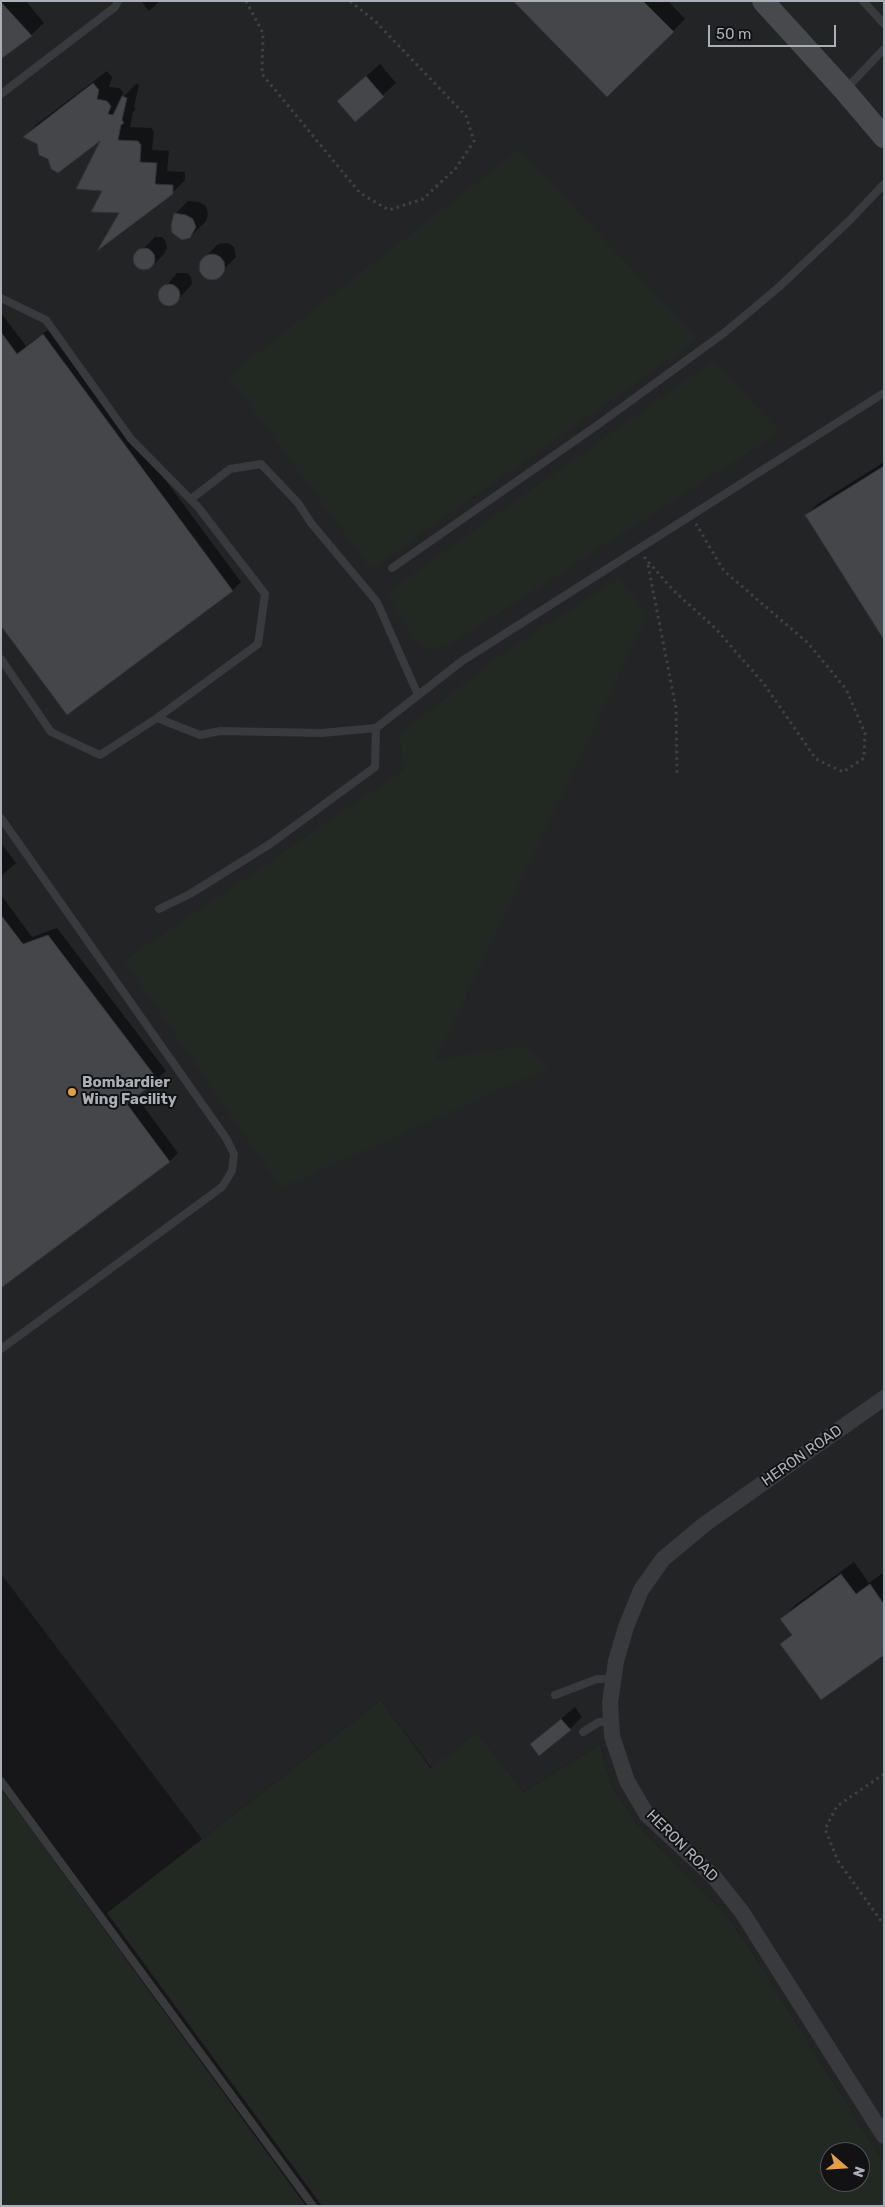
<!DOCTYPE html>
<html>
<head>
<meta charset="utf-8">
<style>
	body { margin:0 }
	#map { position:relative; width:885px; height:2207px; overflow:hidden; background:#171719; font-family:Rubik,sans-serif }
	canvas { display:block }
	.frame { position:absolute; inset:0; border:2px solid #abb0b8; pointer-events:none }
	.north { position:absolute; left:820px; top:2142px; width:50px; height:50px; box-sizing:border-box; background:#121214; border:1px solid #4f5156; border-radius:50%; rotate:109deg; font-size:14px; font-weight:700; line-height:20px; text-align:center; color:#abb0b8 }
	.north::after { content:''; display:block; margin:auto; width:18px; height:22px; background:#e29f46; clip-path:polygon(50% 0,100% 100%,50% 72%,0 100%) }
	.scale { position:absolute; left:708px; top:25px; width:128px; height:22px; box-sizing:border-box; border:2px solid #abb0b8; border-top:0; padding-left:6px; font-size:15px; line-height:18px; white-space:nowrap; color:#abb0b8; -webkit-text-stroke:4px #121214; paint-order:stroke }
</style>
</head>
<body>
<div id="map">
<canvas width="885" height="2207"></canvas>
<div class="frame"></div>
<div class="north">N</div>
<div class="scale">50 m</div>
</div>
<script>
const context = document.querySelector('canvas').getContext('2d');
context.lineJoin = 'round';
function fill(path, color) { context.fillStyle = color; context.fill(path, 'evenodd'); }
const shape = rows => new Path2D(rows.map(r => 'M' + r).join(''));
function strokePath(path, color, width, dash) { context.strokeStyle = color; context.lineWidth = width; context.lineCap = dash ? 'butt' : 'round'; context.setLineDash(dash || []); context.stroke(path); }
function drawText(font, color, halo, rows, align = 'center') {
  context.font = font + ' Rubik,sans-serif'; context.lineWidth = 4; context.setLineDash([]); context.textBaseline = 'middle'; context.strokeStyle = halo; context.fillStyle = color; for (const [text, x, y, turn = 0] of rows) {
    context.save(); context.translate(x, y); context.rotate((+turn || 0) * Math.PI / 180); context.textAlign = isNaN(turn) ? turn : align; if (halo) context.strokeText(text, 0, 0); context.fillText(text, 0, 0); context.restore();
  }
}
fill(shape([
	[1,1,884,1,884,2163,749,1947,726,1915,636,1823,612,1786,600,1744,524,1792,477,1732,432,1769,381,1700,202,1839,1,1574]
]), '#232426');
fill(shape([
	[519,150,698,339,371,569,228,376],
	[713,361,780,432,449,645,429,649,415,640,386,593],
	[618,579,648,614,436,1059,525,1046,548,1068,281,1188,124,961,404,770,399,735,503,653],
	[381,1700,431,1769,477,1732,524,1792,600,1744,612,1786,636,1823,726,1915,749,1947,884,2163,884,2206,322,2206,107,1913],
	[830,2152,860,2152,860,2182,830,2182],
	[1,1789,31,1829,306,2206,1,2206]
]), '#222922');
fill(shape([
	[1,1,26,1,44,23,31,35,1,58],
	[141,1,160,1,149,11],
	[514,1,668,1,685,19,608,96],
	[380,64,396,83,355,120,352,89],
	[107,71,112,77,109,87,119,88,123,92,121,99,136,84,139,85,134,107,136,109,133,112,130,127,151,128,154,132,152,150,169,151,167,171,185,172,185,180,172,193,121,212,104,190,104,136,49,158,38,143,25,137,37,124],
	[188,201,199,202,206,206,208,214,206,221,193,234,182,239,175,214],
	[155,237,162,237,166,242,167,248,164,254,151,267,142,268,135,262,135,257],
	[228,243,234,247,236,257,215,278,207,278,202,273,201,266,205,257,218,244],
	[177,273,187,273,191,277,192,284,176,302,167,304,162,300,161,292],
	[1,313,26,346,52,327,241,582,233,590,68,713,1,624],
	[884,462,884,639,806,515,819,503],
	[1,843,16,863,1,876],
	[1,895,32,937,57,928,166,1071,136,1096,178,1153,170,1161,1,1287],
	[854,1562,869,1583,883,1573,884,1574,884,1653,782,1644,793,1633,782,1619,794,1606],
	[575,1707,582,1717,570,1729,531,1744]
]), '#0007');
const building = shape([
	[513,1,643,1,674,32,607,97,513,1],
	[1,2,32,36,1,59,1,2],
	[366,76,384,97,355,122,337,101,366,76],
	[93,83,99,90,97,99,107,101,111,106,108,114,113,115,122,96,127,98,122,120,124,123,121,125,118,140,138,141,141,145,140,162,157,163,155,184,173,185,173,194,97,251,119,213,91,212,102,191,76,189,100,141,58,173,51,169,48,159,39,155,37,144,23,137,93,83],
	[174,213,186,215,193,219,196,227,190,238,182,240,172,233,171,225,174,213],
	'133 259a11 11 0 1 1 22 0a11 11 0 1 1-22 0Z',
	'199 267a13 13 0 1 1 26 0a13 13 0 1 1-26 0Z',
	'158 295a11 11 0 1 1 22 0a11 11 0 1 1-22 0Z',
	[1,332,17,354,43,334,233,591,67,715,1,626,1,332],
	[884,466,884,640,805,515,884,466],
	[1,915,23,944,48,935,158,1080,127,1104,170,1162,1,1288,1,915],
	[841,1574,856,1594,870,1584,884,1604,884,1655,821,1700,780,1644,792,1635,780,1619,841,1574],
	[561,1719,571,1730,539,1756,530,1744,561,1719]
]);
fill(building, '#444649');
strokePath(building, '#313235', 1);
strokePath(shape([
	[246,1,263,33,262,74,360,193,389,210,423,199,456,168,474,141,466,116,376,22,350,1],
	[644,557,674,591,716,629,764,684,816,759,843,772,864,758,865,733,846,689,808,643,724,571,696,524],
	[648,565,676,708,677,775],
	[884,1774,837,1806,825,1829,838,1861,884,1925]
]), '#3f4145', 3, [2.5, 4]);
strokePath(shape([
	[863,1,884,24],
	[846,89,884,49],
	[1,94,115,7,118,1],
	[1,298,46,320,131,439,198,507,265,594,258,644,157,718,100,755,51,732,1,659],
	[191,499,230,469,261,464,298,503,311,523,377,602,418,695],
	[392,568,599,424,724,333,779,287,850,220,884,184],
	[157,718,200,735,220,731,322,733,376,728,462,661,884,393],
	[1,818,226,1138,234,1154,232,1171,222,1187,1,1349],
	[159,909,190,894,270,844,375,767,376,728],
	[555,1695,597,1679,614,1679],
	[583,1732,599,1722,611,1722],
	[1,1781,313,2206]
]), '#393a3e', 8);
strokePath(shape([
	[884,1398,705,1524,663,1559,641,1590,626,1627,616,1661,610,1703,612,1736,627,1781,647,1815,714,1877,742,1912,884,2136]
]), '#393a3e', 16);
strokePath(shape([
	[763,1,844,90,884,137]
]), '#47494d', 22);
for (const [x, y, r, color] of [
	[72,1092,5,"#e29f46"]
]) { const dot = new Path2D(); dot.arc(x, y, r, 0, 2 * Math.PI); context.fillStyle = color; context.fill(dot); strokePath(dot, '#121214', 2); }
drawText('bold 15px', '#abb0b8', '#121214', [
	["Bombardier",82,1083],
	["Wing Facility",82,1100]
], 'left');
drawText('15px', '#abb0b8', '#121214', [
	["HERON ROAD",802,1456,-35],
	["HERON ROAD",682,1846,45]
]);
</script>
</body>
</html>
